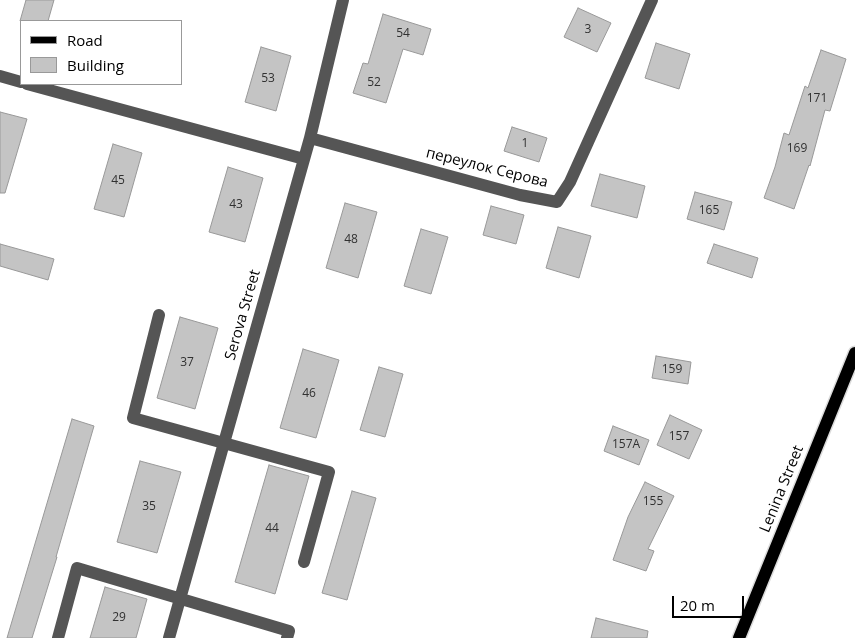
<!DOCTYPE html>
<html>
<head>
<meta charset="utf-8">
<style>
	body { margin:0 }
	#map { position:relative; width:855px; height:638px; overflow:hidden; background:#fff; font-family:"Open Sans",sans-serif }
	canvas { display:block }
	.legend { position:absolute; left:20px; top:20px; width:162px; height:65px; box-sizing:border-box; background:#fff; border:1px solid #999; margin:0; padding:6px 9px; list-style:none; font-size:15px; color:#000 }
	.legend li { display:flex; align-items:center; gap:10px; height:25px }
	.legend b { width:25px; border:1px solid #999 }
	.scale { position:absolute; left:672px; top:596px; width:72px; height:22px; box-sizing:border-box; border:2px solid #000; border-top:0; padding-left:6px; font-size:15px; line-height:18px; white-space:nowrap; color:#000; -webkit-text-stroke:4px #fff; paint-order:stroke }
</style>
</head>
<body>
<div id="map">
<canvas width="855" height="638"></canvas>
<ul class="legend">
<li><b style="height:6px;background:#000"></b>Road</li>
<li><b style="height:14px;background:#c4c4c4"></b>Building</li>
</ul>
<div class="scale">20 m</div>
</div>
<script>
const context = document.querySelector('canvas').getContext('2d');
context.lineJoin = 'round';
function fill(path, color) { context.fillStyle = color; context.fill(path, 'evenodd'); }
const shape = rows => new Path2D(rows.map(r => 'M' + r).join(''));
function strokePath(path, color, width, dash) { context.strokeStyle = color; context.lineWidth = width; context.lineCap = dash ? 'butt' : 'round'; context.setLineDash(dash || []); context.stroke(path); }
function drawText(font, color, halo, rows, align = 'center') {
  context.font = font + ' "Open Sans",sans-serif'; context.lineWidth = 4; context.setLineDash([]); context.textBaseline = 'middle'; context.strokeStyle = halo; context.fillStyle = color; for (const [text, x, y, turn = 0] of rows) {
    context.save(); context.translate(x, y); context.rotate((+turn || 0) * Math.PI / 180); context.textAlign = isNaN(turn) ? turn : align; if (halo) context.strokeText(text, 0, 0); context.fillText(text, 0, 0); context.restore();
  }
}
const building = shape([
	[26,0,54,0,48,21,20,21,26,0],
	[578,8,611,23,597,52,564,37,578,8],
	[383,14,431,29,423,55,403,49,386,103,353,93,363,63,368,64,383,14],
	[656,43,690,54,679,89,645,78,656,43],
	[261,47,291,56,276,111,245,102,261,47],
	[821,50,846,59,830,111,825,110,810,166,809,165,794,209,764,198,775,167,784,133,789,135,805,86,808,88,821,50],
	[0,112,27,119,5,193,0,193,0,112],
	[512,127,547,138,539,162,504,151,512,127],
	[113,144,142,153,124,217,94,209,113,144],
	[228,167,263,178,245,242,209,232,228,167],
	[600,174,645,186,637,218,591,206,600,174],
	[695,192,732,202,724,230,687,219,695,192],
	[345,203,377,212,358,278,326,268,345,203],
	[491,206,524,215,516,244,483,235,491,206],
	[558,227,591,236,579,278,546,268,558,227],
	[421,229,448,237,431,294,404,286,421,229],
	[0,244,54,259,48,280,0,266,0,244],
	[714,244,758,258,752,278,707,263,714,244],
	[180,317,218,328,195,409,157,398,180,317],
	[303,349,339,360,316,438,280,428,303,349],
	[656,356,691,362,688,384,652,378,656,356],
	[379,367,403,374,385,437,360,430,379,367],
	[670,415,702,430,689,459,657,445,670,415],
	[72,419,94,426,56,557,57,557,32,638,7,638,72,419],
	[613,426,649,440,639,465,604,451,613,426],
	[140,461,181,472,157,553,117,542,140,461],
	[269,465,309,476,275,594,235,582,269,465],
	[645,482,674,496,648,549,654,551,646,571,613,560,628,517,645,482],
	[352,491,376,498,347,600,322,593,352,491],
	[105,587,147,599,136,638,90,638,105,587],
	[596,618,648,631,647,638,591,638,596,618]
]);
fill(building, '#c4c4c4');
strokePath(building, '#999', 1);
const major = shape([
	[739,638,855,353]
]);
strokePath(major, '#dbdbdb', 15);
strokePath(shape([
	[0,76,21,82],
	[27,84,304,159],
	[310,138,520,195,557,202,570,182,652,0],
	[159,315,133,418,329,472,304,562],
	[58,638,77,568,289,631,287,638],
	[169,638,310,138,343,0]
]), '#555', 12);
strokePath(major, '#000', 12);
drawText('12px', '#313131', null, [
	["3",588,30],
	["54",403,34],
	["53",268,79],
	["52",374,83],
	["171",817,99],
	["1",525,144],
	["169",797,149],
	["45",118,181],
	["43",236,205],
	["165",709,211],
	["48",351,240],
	["37",187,363],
	["159",672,370],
	["46",309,394],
	["157",679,437],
	["157А",626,445],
	["155",653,502],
	["35",149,507],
	["44",272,529],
	["29",119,618]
]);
drawText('15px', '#000', '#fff', [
	["переулок Серова",487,168,14],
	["Serova Street",243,315,-74],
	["Lenina Street",782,489,-68]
]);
</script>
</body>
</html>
